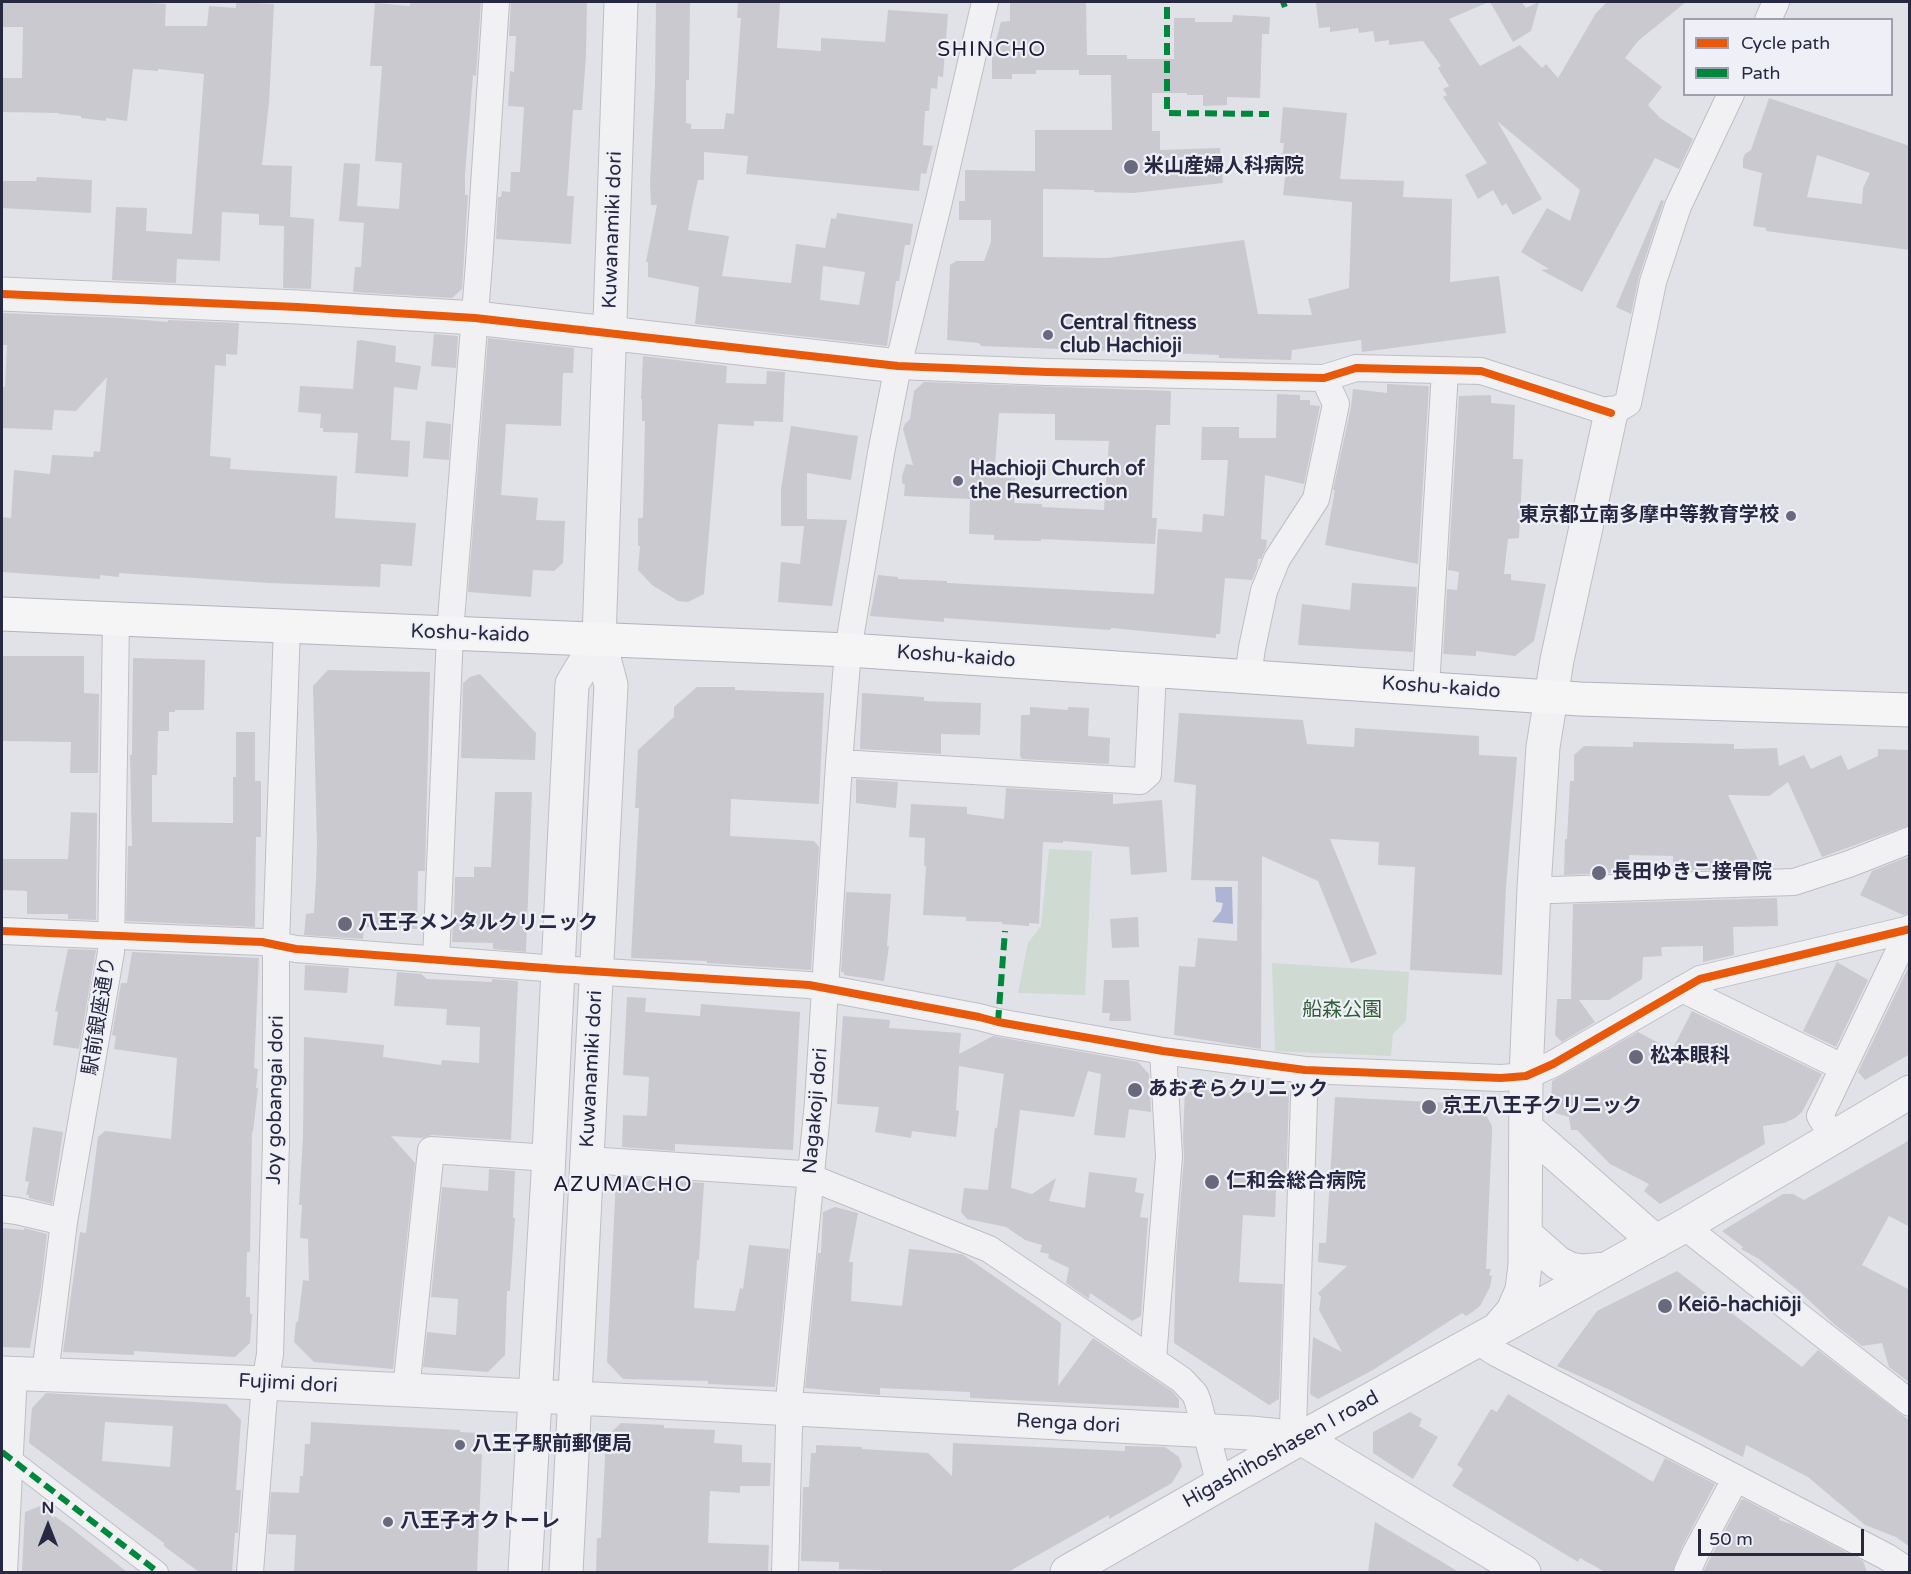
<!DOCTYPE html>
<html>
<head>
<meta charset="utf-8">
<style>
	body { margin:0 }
	#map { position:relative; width:1911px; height:1574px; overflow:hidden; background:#e1e2e7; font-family:"Varela Round",sans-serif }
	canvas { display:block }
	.frame { position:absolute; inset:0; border:3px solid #272842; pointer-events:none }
	.legend { position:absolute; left:1683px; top:18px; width:210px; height:78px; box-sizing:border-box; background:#eff0f7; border:2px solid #9fa0af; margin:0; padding:8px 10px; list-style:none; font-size:18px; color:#272842 }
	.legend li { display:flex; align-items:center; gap:12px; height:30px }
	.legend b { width:30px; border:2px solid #9fa0af }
	.north { position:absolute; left:18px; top:1496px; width:60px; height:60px; -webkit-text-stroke:4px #eff0f7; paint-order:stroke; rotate:0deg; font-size:16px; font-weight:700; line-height:24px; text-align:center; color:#272842 }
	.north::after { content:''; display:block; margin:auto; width:21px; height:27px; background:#272842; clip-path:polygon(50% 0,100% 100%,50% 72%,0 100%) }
	.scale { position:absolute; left:1698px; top:1529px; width:166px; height:27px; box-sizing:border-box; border:3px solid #272842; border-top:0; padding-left:8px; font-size:18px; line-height:21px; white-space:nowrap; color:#272842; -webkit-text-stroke:4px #eff0f7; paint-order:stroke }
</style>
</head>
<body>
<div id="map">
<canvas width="1911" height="1574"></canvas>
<div class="frame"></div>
<ul class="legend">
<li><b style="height:8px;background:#e8590c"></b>Cycle path</li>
<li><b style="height:8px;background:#00873e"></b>Path</li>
</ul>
<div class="north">N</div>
<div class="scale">50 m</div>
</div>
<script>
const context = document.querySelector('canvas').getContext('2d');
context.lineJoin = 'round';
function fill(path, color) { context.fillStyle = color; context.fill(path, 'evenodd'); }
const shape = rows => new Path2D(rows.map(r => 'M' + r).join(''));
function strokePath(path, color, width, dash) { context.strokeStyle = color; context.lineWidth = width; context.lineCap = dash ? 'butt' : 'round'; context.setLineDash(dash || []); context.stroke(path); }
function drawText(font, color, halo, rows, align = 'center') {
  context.font = font + ' "Varela Round","Noto Sans JP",sans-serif'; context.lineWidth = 4.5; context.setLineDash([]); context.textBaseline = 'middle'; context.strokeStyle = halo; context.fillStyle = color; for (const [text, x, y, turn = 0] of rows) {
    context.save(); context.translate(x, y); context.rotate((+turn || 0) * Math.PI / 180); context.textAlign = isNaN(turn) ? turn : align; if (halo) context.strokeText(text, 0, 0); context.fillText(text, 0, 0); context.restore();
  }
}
fill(shape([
	[1049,849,1092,851,1085,995,1018,993,1028,943,1041,926],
	[1272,963,1409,972,1406,1021,1393,1034,1391,1056,1275,1051]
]), '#cedad2');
fill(shape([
	[1215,887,1232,887,1233,924,1212,922,1221,911,1223,903,1216,902]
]), '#adb4d4');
fill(shape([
	[2,2,136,2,166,4,165,26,207,26,209,6,236,8,236,2,274,4,269,103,262,165,292,166,290,217,314,219,311,289,283,288,284,226,259,225,259,214,222,212,220,261,177,259,176,283,112,280,116,207,147,208,146,231,192,234,204,74,158,69,158,71,133,69,127,121,106,118,106,121,81,118,81,116,59,114,59,113,2,112,2,78,22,78,23,27,2,27],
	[410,2,481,2,476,76,473,75,465,174,465,195,468,195,462,289,452,298,353,292,355,267,361,267,364,223,339,221,344,163,360,164,357,206,399,209,402,163,375,161,382,66,370,66,375,3,410,6],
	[511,2,587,2,586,56,582,110,573,110,567,196,574,196,571,244,496,239,498,197,501,197,502,191,510,192,511,172,520,172,524,107,508,106,510,71,514,72,516,36,509,36],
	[656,2,690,2,689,80,686,80,686,123,691,124,691,129,724,129,726,113,734,114,741,18,737,18,738,2,780,2,777,48,821,51,821,38,885,42,888,10,948,14,943,77,938,76,937,89,931,88,929,111,925,111,923,145,933,146,926,174,921,173,919,191,746,174,748,156,704,152,704,180,698,180,692,207,688,230,729,236,722,276,791,283,796,244,825,248,831,218,836,219,837,213,913,224,910,245,905,245,899,281,896,281,887,346,695,324,699,287,648,277,648,262,646,262,657,205,651,205,650,183,655,86],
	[823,266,865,272,859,305,820,300],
	[1010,2,1086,2,1087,55,1127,55,1127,59,1174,59,1174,18,1195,18,1195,22,1232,22,1233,15,1270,17,1269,34,1262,34,1260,98,1227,97,1227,105,1203,106,1203,95,1187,95,1187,93,1152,93,1152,131,1160,131,1160,150,1220,148,1223,183,1133,193,1094,192,1094,190,1043,189,1043,257,1107,258,1244,240,1258,314,1312,315,1308,299,1349,288,1352,202,1283,195,1287,160,1282,159,1284,143,1280,143,1283,107,1347,113,1340,179,1404,181,1403,197,1452,199,1450,282,1499,276,1506,333,1362,352,1361,340,1292,350,1291,360,1219,358,1219,355,981,346,979,343,947,340,950,265,956,261,984,261,991,242,991,220,959,220,959,201,965,201,965,170,1035,171,1035,130,1112,130,1111,75,1079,75,1079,70,1036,70,1036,74,1012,74,1012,79,992,79,992,55,1001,22,1010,21],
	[1328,2,1489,2,1449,19,1480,66,1520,45,1542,68,1546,64,1558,78,1596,13,1607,2,1686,2,1638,41,1625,58,1662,87,1648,105,1660,118,1693,139,1679,169,1655,158,1582,292,1541,270,1549,269,1521,252,1547,208,1570,221,1580,190,1497,121,1542,199,1513,215,1506,203,1502,206,1493,190,1478,199,1465,175,1487,163,1443,97,1447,95,1443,89,1449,86,1438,68,1441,66,1423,41,1389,45,1389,40,1375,42,1373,31,1359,33,1358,28,1330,32,1330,27,1319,28,1316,3],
	[1490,2,1522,2,1526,8,1539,2,1531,31,1513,42],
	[1769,98,1910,146,1910,250,1766,231,1766,228,1753,226,1762,173,1743,168,1743,159,1745,154,1751,150],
	[1817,155,1870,173,1863,188,1862,204,1807,197],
	[37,177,92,180,91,213,2,208,2,181,36,181],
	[1661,200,1664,201,1639,277,1631,314,1616,307],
	[2,313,122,318,168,322,168,320,239,323,237,355,226,354,226,366,215,365,210,456,231,458,230,469,337,476,335,518,416,523,412,566,381,564,380,587,270,583,119,573,119,577,100,575,100,579,2,572,2,517,11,518,14,470,50,474,52,455,93,457,94,451,100,452,107,377,76,411,54,410,52,430,2,428,2,387,5,387,7,345,2,345],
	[434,334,458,336,456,368,431,366],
	[488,338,574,348,573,373,563,373,561,426,506,424,501,495,538,498,536,520,565,521,563,563,554,571,533,570,531,597,468,592],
	[361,340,396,346,395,362,421,366,417,390,394,387,391,440,410,441,408,477,355,473,358,433,323,432,323,428,320,428,321,414,298,412,300,386,353,389,357,341],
	[643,356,727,366,726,383,766,384,767,371,785,372,783,422,754,421,754,426,718,424,704,594,688,602,678,601,652,585,638,570,640,546,638,546,638,518,643,518,645,421,642,421,642,399,641,399],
	[924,382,1171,391,1170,425,1156,425,1152,518,1157,518,1155,544,1041,539,1041,541,994,540,994,535,969,534,970,499,904,496,905,485,902,483,902,476,906,464,913,465,903,429,905,424,910,419,914,391],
	[999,413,1055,414,1055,440,1109,441,1104,510,1042,507,1042,504,1014,503,1015,478,994,477],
	[1387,384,1429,386,1418,564,1325,545,1335,490,1333,490,1351,407,1353,389,1387,393],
	[1277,394,1300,395,1300,400,1310,400,1310,405,1320,406,1304,484,1265,475,1261,539,1267,540,1266,548,1261,559,1258,559,1257,568,1252,580,1225,578,1220,634,1216,634,1216,638,1111,628,1110,630,944,618,944,622,870,616,878,575,898,577,898,579,947,581,947,583,1154,594,1158,529,1202,532,1203,514,1224,516,1228,460,1201,460,1202,427,1239,427,1239,438,1276,438],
	[1491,395,1491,403,1515,405,1513,459,1523,459,1519,538,1508,539,1504,574,1511,574,1511,580,1546,584,1534,641,1515,656,1476,651,1476,656,1443,654,1447,589,1457,590,1459,572,1448,570,1459,396],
	[426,421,451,424,449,460,423,458],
	[791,426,858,436,851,480,807,473,807,519,847,520,832,606,778,602,781,562,800,564,804,526,781,526,781,489],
	[1352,583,1417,587,1413,652,1298,645,1302,604,1350,610],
	[2,656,84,656,84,693,99,694,98,773,70,773,71,742,2,741],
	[133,658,205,660,204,710,175,710,175,712,169,712,169,731,158,731,157,775,152,775,152,822,233,823,233,777,236,777,236,732,255,732,255,781,261,781,261,837,256,837,255,927,126,921,128,846,132,846,130,755,132,755],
	[328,670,430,672,425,871,418,871,417,929,364,927,363,939,304,935,306,914,314,913,316,879,317,845,313,686],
	[480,674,536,733,535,760,461,758,463,683,470,677],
	[697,687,735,687,735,690,824,693,819,804,731,799,730,836,814,841,819,847,811,970,707,963,707,961,631,958,639,808,635,808,638,750,674,717,674,707],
	[862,693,924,697,924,701,981,703,980,735,941,734,941,754,860,749],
	[1030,707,1068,710,1068,707,1089,708,1088,736,1110,738,1109,764,1022,759,1020,756,1021,715,1030,715],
	[1179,713,1303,720,1307,744,1354,747,1355,728,1479,736,1479,755,1517,757,1506,887,1502,975,1410,970,1415,867,1378,865,1379,842,1330,839,1377,954,1351,963,1318,881,1262,856,1261,1049,1174,1035,1179,966,1195,967,1198,938,1237,941,1238,881,1191,880,1196,785,1174,782],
	[1633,742,1734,744,1734,749,1777,748,1779,766,1804,755,1811,769,1841,755,1848,770,1878,756,1878,749,1910,750,1910,825,1822,857,1788,782,1769,796,1728,795,1762,868,1673,871,1673,856,1629,855,1629,872,1564,875,1565,839,1567,839,1570,781,1574,781,1574,755,1584,746,1633,747],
	[856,779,898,782,896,808,856,803],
	[1006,788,1113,794,1113,804,1162,800,1167,872,1131,875,1129,847,1063,841,1063,843,1043,842,1039,924,1029,923,1029,926,1002,924,1002,922,966,921,966,917,923,915,926,866,924,866,925,838,909,837,911,804,967,807,967,814,1004,819],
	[495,792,532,792,526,952,493,949,493,943,452,942,453,918,454,918,455,877,474,877,474,867,491,867],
	[71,812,97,813,96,920,68,919,68,914,27,914,27,891,2,890,2,859,68,859],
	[1910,856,1910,913,1903,915,1860,895,1872,871],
	[846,892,891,894,887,946,889,946,884,981,844,975,844,972,841,972],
	[1777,898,1778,926,1733,927,1734,955,1703,962,1703,946,1661,947,1662,956,1643,957,1642,979,1609,1000,1579,1000,1595,1022,1562,1042,1555,1035,1557,999,1571,999,1573,904],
	[1138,917,1139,947,1112,948,1110,919],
	[68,949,96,950,79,1049,53,1045,58,1012,55,1011],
	[132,952,259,958,254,1068,258,1069,256,1088,258,1088,253,1132,252,1131,250,1252,247,1252,246,1297,250,1297,250,1314,252,1314,250,1343,235,1357,134,1351,134,1355,63,1352,80,1232,86,1233,98,1137,105,1131,171,1139,177,1058,114,1049,116,1036,112,1035,121,983,127,983],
	[1837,962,1868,980,1836,1047,1803,1031],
	[1910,964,1910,1054,1865,1080,1858,1072],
	[305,965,349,968,347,993,304,990],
	[397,972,421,974,427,979,492,982,492,979,518,981,511,1140,432,1135,422,1138,391,1136,415,1163,393,1369,314,1362,294,1342,296,1322,298,1322,303,1280,309,1281,308,1239,300,1238,302,1205,299,1205,303,1136,304,1037,384,1045,383,1057,441,1065,442,1060,479,1063,480,1027,446,1025,447,1009,394,1006],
	[1104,980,1129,980,1131,1021,1109,1021,1110,1013,1102,1013],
	[627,997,646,998,645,1012,700,1016,701,1004,800,1012,793,1150,675,1144,675,1151,622,1147,623,1115,647,1116,649,1077,623,1075],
	[1692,1011,1822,1074,1802,1112,1795,1118,1784,1123,1763,1126,1765,1144,1660,1204,1644,1191,1649,1184,1610,1164,1577,1130,1571,1130,1569,1117,1555,1113,1551,1105,1552,1081,1638,1032,1672,1050],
	[843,1016,890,1020,889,1028,961,1033,959,1054,993,1036,1138,1062,1149,1074,1151,1112,1129,1109,1125,1138,1094,1135,1101,1074,1088,1071,1074,1117,1020,1110,1011,1188,1032,1194,1056,1178,1049,1201,1085,1208,1089,1172,1137,1178,1135,1192,1144,1194,1140,1217,1148,1218,1141,1316,1132,1321,1090,1293,1089,1299,1066,1283,1069,1268,1048,1258,1049,1254,1040,1252,1042,1245,1025,1240,1006,1227,967,1219,961,1212,964,1188,988,1190,995,1128,997,1128,1004,1074,959,1066,956,1110,959,1111,956,1137,912,1131,911,1138,875,1132,879,1107,837,1104],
	[1185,1089,1273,1094,1274,1089,1289,1093,1286,1191,1276,1187,1275,1217,1243,1215,1239,1282,1283,1284,1279,1399,1269,1405,1174,1343,1176,1256,1184,1157,1183,1137],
	[1335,1097,1469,1104,1479,1108,1486,1115,1492,1126,1492,1133,1486,1269,1491,1269,1489,1275,1492,1276,1490,1287,1480,1306,1471,1313,1466,1316,1462,1313,1373,1370,1318,1399,1310,1394,1313,1337,1342,1352,1319,1310,1321,1297,1318,1293,1347,1266,1318,1262,1319,1243,1326,1243],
	[33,1127,63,1132,52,1204,29,1198,29,1195,26,1195,29,1182,25,1181],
	[1910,1140,1910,1227,1889,1216,1862,1265,1910,1290,1910,1383,1889,1367,1882,1343,1862,1346,1834,1324,1799,1291,1759,1259,1741,1249,1743,1247,1722,1231,1783,1194,1793,1194,1804,1200],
	[489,1169,515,1171,513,1218,515,1218,510,1291,507,1291,505,1355,488,1372,423,1367,427,1332,456,1335,458,1299,431,1297,442,1187,488,1191],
	[621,1177,704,1183,699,1260,697,1260,694,1308,735,1311,740,1288,743,1289,749,1245,789,1249,775,1387,708,1384,708,1381,623,1379,607,1362,616,1178],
	[835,1207,858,1213,849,1262,853,1262,851,1301,902,1306,909,1249,962,1254,1061,1323,1058,1386,1093,1338,1172,1391,1179,1399,1179,1408,970,1398,970,1392,880,1388,880,1395,805,1388,818,1253,821,1253,823,1212],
	[2,1228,24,1230,24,1228,47,1234,41,1287,30,1348,2,1347],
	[1677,1271,1802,1367,1818,1350,1910,1421,1910,1547,1896,1537,1865,1525,1808,1477,1746,1445,1743,1457,1610,1390,1557,1366,1597,1311],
	[46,1393,226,1404,241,1420,236,1490,241,1490,238,1533,235,1533,232,1572,199,1572,164,1546,164,1543,29,1443,32,1408],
	[105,1422,173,1426,170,1467,102,1461],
	[1508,1394,1653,1482,1665,1458,1715,1484,1682,1547,1672,1572,1605,1572,1580,1558,1578,1562,1452,1486,1463,1469,1457,1465,1491,1409,1497,1412],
	[1410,1412,1422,1419,1419,1426,1438,1437,1413,1479,1373,1453,1373,1432],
	[311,1422,460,1430,460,1432,478,1433,477,1454,482,1454,477,1572,294,1572,296,1535,268,1534,271,1492,299,1493,300,1476,303,1476,305,1444,310,1444],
	[621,1423,664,1425,664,1428,715,1430,714,1443,742,1445,742,1462,771,1463,770,1486,740,1486,740,1493,710,1491,708,1543,769,1545,768,1572,596,1572,597,1538,601,1538,606,1437],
	[953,1443,1125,1451,1125,1446,1165,1447,1179,1457,1182,1466,1172,1483,1109,1519,1109,1515,1008,1572,881,1572,881,1570,839,1569,839,1562,801,1561,803,1487,809,1487,811,1453,816,1453,816,1445,862,1447,862,1449,928,1453,952,1476],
	[1744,1499,1780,1518,1779,1520,1794,1525,1863,1561,1867,1572,1703,1572,1741,1500],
	[40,1506,70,1527,127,1572,22,1572,25,1512],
	[1375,1522,1459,1572,1368,1572]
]), '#c9c9cf');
const pedestrian = shape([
	[2,1452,158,1572]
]);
const minor = shape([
	[1768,20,1776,2],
	[898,366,1047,372,1324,378,1356,368,1481,371,1611,413,1628,403,1653,282,1678,206,1731,94],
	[1248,676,1252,648,1264,591,1277,559,1316,499,1336,404,1324,378],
	[1426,687,1445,371],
	[839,763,1140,781,1148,774,1153,671],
	[1534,888,1552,890,1794,882,1849,864,1910,840],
	[2,931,262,942,296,949,558,969,809,985,979,1017,998,1022,1163,1051,1305,1070,1501,1078,1526,1076,1553,1064,1700,979,1910,929],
	[436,959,450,633,479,263,496,2],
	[1682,989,1842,1067],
	[1833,1137,1820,1116,1910,928],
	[587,1160,802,1174,989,1249,1182,1380,1195,1394,1198,1402,1220,1485],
	[2,1209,17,1211,64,1222],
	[1684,1226,1910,1403],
	[1477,1341,1496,1353,1887,1557,1910,1572],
	[1153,1359,1169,1156,1163,1051],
	[45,1374,64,1222,111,952,116,619],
	[406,1390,431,1150,549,1158],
	[1301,1438,1293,1426,1305,1070],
	[4,1572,14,1373],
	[250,1572,265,1383,270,1354,276,1142,276,945,287,626],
	[785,1572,790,1390,818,1102,839,763,848,650,881,453,898,366,939,201,985,2],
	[1687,1572,1695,1554,1736,1478]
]);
const tertiary = shape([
	[2,294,297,307,475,318,898,366],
	[1526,1128,1656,1242],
	[1525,1234,1558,1263,1570,1269,1582,1271,1606,1269],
	[1500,1326,1513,1311,1522,1290,1525,1265,1526,1076,1534,888,1543,747,1557,660,1611,413],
	[2,1373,241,1382,699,1404,1251,1433,1301,1438,1524,1572],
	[525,1572,548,1174,572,684,599,639],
	[566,1572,611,685,599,639,621,2],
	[1067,1572,1301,1438,1684,1226,1910,1092]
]);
const trunk = shape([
	[2,614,848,650,1580,699,1910,710]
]);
strokePath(pedestrian, '#bebfc5', 22);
strokePath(minor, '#bebfc5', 28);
strokePath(tertiary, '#bebfc5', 35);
strokePath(trunk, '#b3b4bc', 35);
strokePath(pedestrian, '#f1f1f3', 20);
strokePath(minor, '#f1f1f3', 26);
strokePath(tertiary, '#f1f1f3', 33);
strokePath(trunk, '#f5f5f6', 33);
strokePath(shape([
	[1283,2,1285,7],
	[1167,7,1167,113,1269,114],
	[998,1022,1005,931],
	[2,1452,158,1572]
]), '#00873e', 6, [12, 6]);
strokePath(shape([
	[2,294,297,307,475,318,898,366,1047,372,1324,378,1356,368,1481,371,1611,413],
	[2,931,262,942,296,949,558,969,809,985,979,1017,998,1022,1163,1051,1305,1070,1501,1078,1526,1076,1553,1064,1700,979,1910,929]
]), '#e8590c', 8);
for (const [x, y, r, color] of [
	[1131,167,8,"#68697c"],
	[1048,335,6,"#68697c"],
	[958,481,6,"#68697c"],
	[1791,516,6,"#68697c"],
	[1599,873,8,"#68697c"],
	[345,924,8,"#68697c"],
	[1636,1057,8,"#68697c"],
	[1135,1090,8,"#68697c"],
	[1429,1107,8,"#68697c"],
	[1212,1182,8,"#68697c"],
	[1665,1306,8,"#68697c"],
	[460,1445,6,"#68697c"],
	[388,1522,6,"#68697c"]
]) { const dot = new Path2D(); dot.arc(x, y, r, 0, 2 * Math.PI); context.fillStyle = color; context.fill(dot); strokePath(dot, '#eff0f7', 2); }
drawText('bold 20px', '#272842', '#eff0f7', [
	["米山産婦人科病院",1144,167],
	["Central fitness",1060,324],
	["club Hachioji",1060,347],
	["Hachioji Church of",970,470],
	["the Resurrection",970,493],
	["東京都立南多摩中等教育学校",1779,516,"right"],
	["長田ゆきこ接骨院",1612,873],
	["八王子メンタルクリニック",358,924],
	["松本眼科",1650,1057],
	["あおぞらクリニック",1148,1090],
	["京王八王子クリニック",1442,1107],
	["仁和会総合病院",1226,1182],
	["Keiō-hachiōji",1678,1306],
	["八王子駅前郵便局",472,1445],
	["八王子オクトーレ",400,1522]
], 'left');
drawText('20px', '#272842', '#eff0f7', [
	["Kuwanamiki dori",613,230,-88],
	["Koshu-kaido",470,634,2],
	["Koshu-kaido",956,657,4],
	["Koshu-kaido",1441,688,4],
	["駅前銀座通り",100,1016,-81],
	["Kuwanamiki dori",592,1069,-87],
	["Joy gobangai dori",276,1100,-89],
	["Nagakoji dori",816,1111,-85],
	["Fujimi dori",288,1384,3],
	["Renga dori",1068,1424,3],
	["Higashihoshasen I road",1281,1450,-29]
]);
drawText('20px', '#335f38', '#eff0f7', [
	["船森公園",1342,1011]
]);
context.letterSpacing = '1.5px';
drawText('21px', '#191a32', '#eff0f7', [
	["SHINCHO",992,50],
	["AZUMACHO",623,1185]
]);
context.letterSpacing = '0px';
</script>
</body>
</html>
